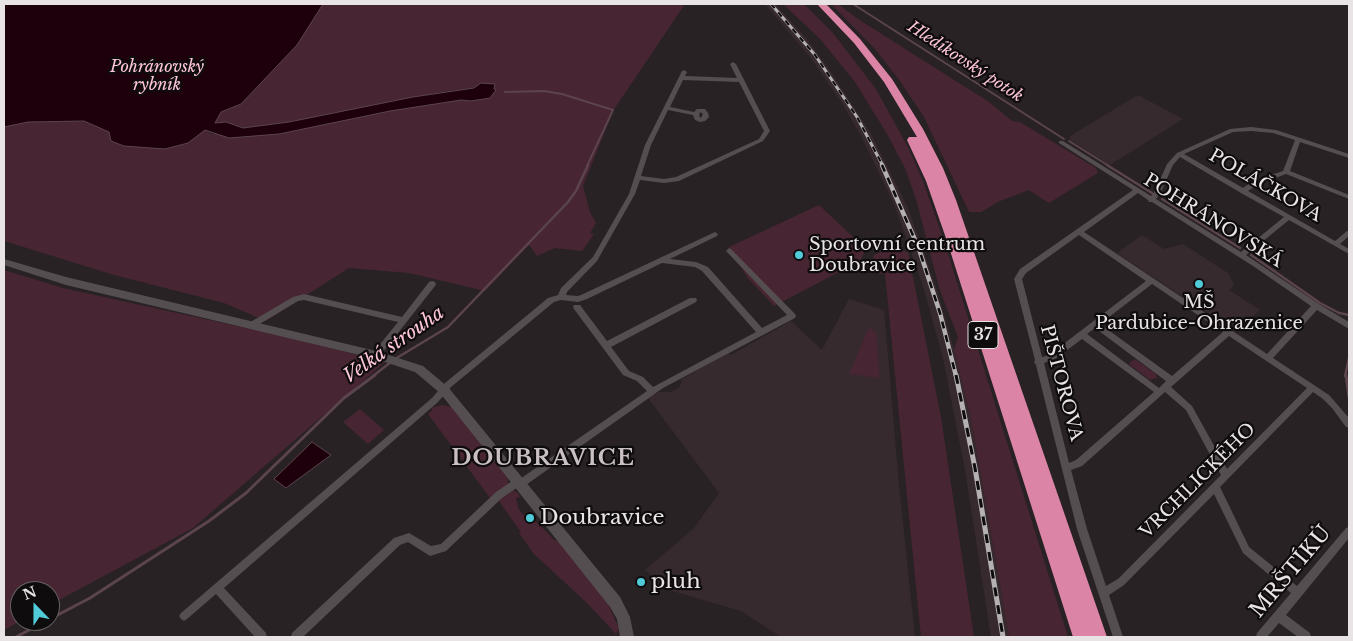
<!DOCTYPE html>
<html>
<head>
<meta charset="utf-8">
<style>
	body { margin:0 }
	#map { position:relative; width:1353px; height:641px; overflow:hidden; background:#282224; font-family:"Libre Baskerville",serif }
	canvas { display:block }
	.frame { position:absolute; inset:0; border:5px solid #e8e3e5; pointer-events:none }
	.north { position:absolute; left:10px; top:581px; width:50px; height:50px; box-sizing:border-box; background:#0f0c0d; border:1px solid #666263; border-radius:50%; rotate:338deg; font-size:14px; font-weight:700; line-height:20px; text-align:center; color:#e8e3e5 }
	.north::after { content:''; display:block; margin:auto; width:18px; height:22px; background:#52cbd9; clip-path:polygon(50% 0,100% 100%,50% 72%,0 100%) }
</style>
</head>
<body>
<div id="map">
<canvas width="1353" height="641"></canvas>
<div class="frame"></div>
<div class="north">N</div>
</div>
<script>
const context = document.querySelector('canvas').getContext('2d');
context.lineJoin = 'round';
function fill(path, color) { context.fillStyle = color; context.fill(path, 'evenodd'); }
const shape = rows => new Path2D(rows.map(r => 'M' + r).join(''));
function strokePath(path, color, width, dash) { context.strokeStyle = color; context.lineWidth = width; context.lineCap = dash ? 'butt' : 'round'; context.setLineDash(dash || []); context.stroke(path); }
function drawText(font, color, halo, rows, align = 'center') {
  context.font = font + ' "Libre Baskerville",serif'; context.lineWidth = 4.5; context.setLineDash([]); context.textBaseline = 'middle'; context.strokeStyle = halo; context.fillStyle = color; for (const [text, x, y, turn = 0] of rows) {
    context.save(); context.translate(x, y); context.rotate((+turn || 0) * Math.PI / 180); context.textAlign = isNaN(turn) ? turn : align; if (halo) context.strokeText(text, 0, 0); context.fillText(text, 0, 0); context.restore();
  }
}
fill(shape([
	[765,4,775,4,807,39,827,66,870,132,908,208,937,290,954,349,971,419,1009,637,991,637,965,470,943,358,923,286,894,204,861,136,842,103,809,56],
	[1138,95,1183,119,1110,165,1070,140,1070,136],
	[1142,235,1164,249,1183,244,1228,273,1234,285,1229,290,1260,310,1236,332,1117,253],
	[849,299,884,310,899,485,915,637,781,637,741,611,669,590,645,570,694,528,719,493,648,398,658,392,671,392,680,387,682,379,728,353,731,355,791,321,822,350]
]), '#372a2f');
fill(shape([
	[323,4,685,4,613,111,583,186,590,212,596,223,590,233,594,234,582,251,555,248,537,256,529,245,485,291,409,273,349,268,266,321,224,303,114,275,4,241,4,127,28,122,84,121,109,132,111,141,124,146,165,149,188,143,205,130,212,134,279,134,390,111,461,100,471,101,490,98,495,85,447,91,289,122,243,128,226,122,214,123,221,112,241,104,297,45],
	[783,4,804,4,833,33,876,89,909,149,923,181,944,241,1068,637,1009,637,971,419,954,349,958,337,940,291,916,199,905,168,887,134,855,82,820,39],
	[831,4,838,4,858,19,989,102,1012,121,1020,122,1096,168,1098,173,1049,203,1029,190,1000,201,981,212,969,212,924,117,900,81,875,49],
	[819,205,866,249,860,261,774,306,747,277,729,247],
	[888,248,908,252,941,417,974,637,921,637,885,274,868,272,874,255],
	[4,270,63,288,287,337,385,362,193,528,50,605,50,591,20,591,21,621,4,630],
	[871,328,876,333,880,378,849,374,868,330],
	[1135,359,1156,374,1157,378,1150,380,1130,365,1129,363],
	[442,405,452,407,508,479,508,484,490,498,428,414,433,410,431,408],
	[360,409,384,430,368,444,343,422],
	[513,490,518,493,520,497,516,498,519,510,530,522,533,520,539,524,554,540,558,541,607,602,619,628,616,634,587,603,534,554,519,533,521,532,498,500]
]), '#472532');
const water = shape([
	[4,4,323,4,297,45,241,104,221,112,215,123,226,122,243,128,289,122,413,97,474,88,481,83,495,84,494,89,496,90,490,98,471,101,461,100,390,111,279,134,229,138,205,130,188,143,165,149,124,146,111,141,109,132,84,121,28,122,4,127,4,4],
	[312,442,331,455,286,488,274,479,312,442]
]);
fill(water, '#1e000d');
strokePath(water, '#5b444e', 1);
strokePath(shape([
	[853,4,1064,139],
	[505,92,544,91,562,94,613,110,587,166],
	[1069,141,1109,166]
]), '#5b444e', 2);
strokePath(shape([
	[1107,165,1152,193],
	[1162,199,1240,248],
	[1251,255,1320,303,1339,313,1349,315],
	[395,359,448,327,568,202,576,191,588,165],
	[373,376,391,362],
	[1345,376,1349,358]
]), '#5b444e', 2.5);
strokePath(shape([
	[1346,375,1349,397],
	[50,619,90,598,209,521,246,493,344,398,375,375],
	[16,637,46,621]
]), '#5b444e', 3);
fill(shape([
	[733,62,736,64,770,131,763,141,679,181,664,183,640,180,635,194,597,261,567,292,566,295,578,296,581,295,715,232,718,234,717,236,670,259,696,262,708,267,762,328,787,315,726,251,729,248,731,249,795,314,796,316,795,318,663,388,523,487,520,488,518,487,502,498,446,551,430,556,408,542,400,545,303,637,291,637,292,633,394,538,409,533,431,546,441,544,496,492,515,479,518,478,520,479,647,391,637,381,623,375,574,309,573,307,574,305,580,305,607,341,690,298,696,298,697,300,696,302,611,347,629,371,643,377,653,387,756,332,702,271,695,267,662,263,587,299,578,302,561,300,554,302,451,387,438,402,224,588,266,633,267,637,255,637,216,594,187,619,184,621,181,619,179,616,181,613,432,398,445,383,548,298,558,295,561,288,593,257,629,194,645,145,682,71,684,70,687,72,685,76,737,78,730,64,733,62],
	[683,80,739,82,764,131,759,139,676,177,664,179,641,176,651,145,668,110,693,115,695,120,700,122,705,121,709,117,708,113,705,109,697,109,694,112,670,107,683,80],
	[700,112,703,114,701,118,699,116,700,112],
	[1251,127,1276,130,1349,154,1349,158,1300,142,1290,171,1349,195,1349,199,1286,174,1257,185,1248,191,1335,241,1347,231,1349,231,1349,236,1340,244,1349,249,1349,254,1289,220,1246,255,1319,304,1349,322,1349,329,1317,310,1273,358,1329,395,1349,418,1349,428,1346,427,1332,408,1323,399,1313,392,1220,487,1249,547,1297,586,1346,528,1349,527,1349,538,1286,615,1310,633,1311,637,1298,637,1279,623,1267,637,1256,637,1257,633,1291,593,1243,553,1214,494,1124,585,1109,595,1123,637,1113,637,1077,529,1036,365,1034,362,1035,360,1014,279,1020,269,1133,190,1059,143,1059,141,1063,141,1151,196,1155,191,1167,164,1177,153,1230,129,1251,127],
	[1251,131,1273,133,1295,140,1283,171,1253,181,1243,188,1184,154,1233,132,1251,131],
	[1180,157,1241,193,1284,217,1241,252,1156,199,1161,192,1173,165,1180,157],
	[1138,193,1148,200,1149,202,1152,202,1253,266,1311,306,1267,354,1084,232,1138,193],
	[1079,235,1146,281,1049,355,1042,357,1022,279,1026,273,1079,235],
	[1152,284,1223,332,1172,376,1100,324,1152,284],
	[1095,328,1166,381,1159,388,1087,334,1095,328],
	[1229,336,1307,388,1227,469,1192,406,1171,387,1229,336],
	[1082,339,1154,392,1076,460,1069,463,1044,363,1055,359,1082,339],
	[1165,392,1186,410,1221,475,1118,579,1106,586,1087,529,1071,470,1082,466,1165,392],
	[432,281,435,282,436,284,435,286,379,357,376,358,373,357,372,355,373,353,398,322,304,300,298,301,253,328,247,328,246,326,247,324,293,297,304,294,402,317,429,282,432,281]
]), '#554e50');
fill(shape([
	[4,259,66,277,376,351,423,366,448,387,620,597,630,617,634,637,620,637,617,619,610,607,440,393,415,372,376,359,66,285,4,265,4,259]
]), '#554e50');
fill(shape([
	[817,4,826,4,860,39,892,79,923,129,943,168,956,200,1107,637,1073,637,947,241,926,181,907,140,909,137,917,137,884,82,854,43,817,4]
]), '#dc84a6');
const railFar2 = shape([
	[771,4,815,55,857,117,883,166]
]);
const railFar1 = shape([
	[882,165,919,249,940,313,956,376]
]);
const rail = shape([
	[956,375,975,468,1003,637]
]);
strokePath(railFar2, '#b5b0b2', 3);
strokePath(railFar1, '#b5b0b2', 4.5);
strokePath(rail, '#b5b0b2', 5);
strokePath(railFar2, '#0f0c0d', 2, [5.5]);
strokePath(railFar1, '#0f0c0d', 2.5, [7]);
strokePath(rail, '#0f0c0d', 3, [9]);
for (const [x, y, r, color] of [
	[799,255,5,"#52cbd9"],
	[1199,284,5,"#52cbd9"],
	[530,518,5,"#52cbd9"],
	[641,582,5,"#52cbd9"]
]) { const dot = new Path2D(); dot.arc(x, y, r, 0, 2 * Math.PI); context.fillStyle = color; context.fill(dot); strokePath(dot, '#0f0c0d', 2); }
drawText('italic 16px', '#fdc6d9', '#0f0c0d', [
	["Hledíkovský potok",965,62,33],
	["Pohránovský",157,67],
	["rybník",157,85]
]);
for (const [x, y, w] of [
	[983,335,30]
]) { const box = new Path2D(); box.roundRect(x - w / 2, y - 13.5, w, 27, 4); context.fillStyle = '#0f0c0d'; context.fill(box); strokePath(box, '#e8e3e5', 1); }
drawText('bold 16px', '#e8e3e5', null, [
	["37",983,335]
]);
drawText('18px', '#e8e3e5', '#0f0c0d', [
	["POLÁČKOVA",1265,186,30],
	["POHRÁNOVSKÁ",1213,221,32],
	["PIŠTOROVA",1061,383,75],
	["VRCHLICKÉHO",1198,481,-45]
]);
drawText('18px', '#e8e3e5', '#0f0c0d', [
	["Sportovní centrum",809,245],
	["Doubravice",809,266],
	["MŠ",1199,303,"center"],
	["Pardubice-Ohrazenice",1199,324,"center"]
], 'left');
drawText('italic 19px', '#fdc6d9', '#0f0c0d', [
	["Velká strouha",394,345,-35]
]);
drawText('21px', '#e8e3e5', '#0f0c0d', [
	["Doubravice",540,518],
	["pluh",651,582]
], 'left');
drawText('21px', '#e8e3e5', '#0f0c0d', [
	["MRŠTÍKŮ",1291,572,-50]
]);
context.letterSpacing = '1px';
drawText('bold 22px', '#c9c0c3', '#0f0c0d', [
	["DOUBRAVICE",543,459]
]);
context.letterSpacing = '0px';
</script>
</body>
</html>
